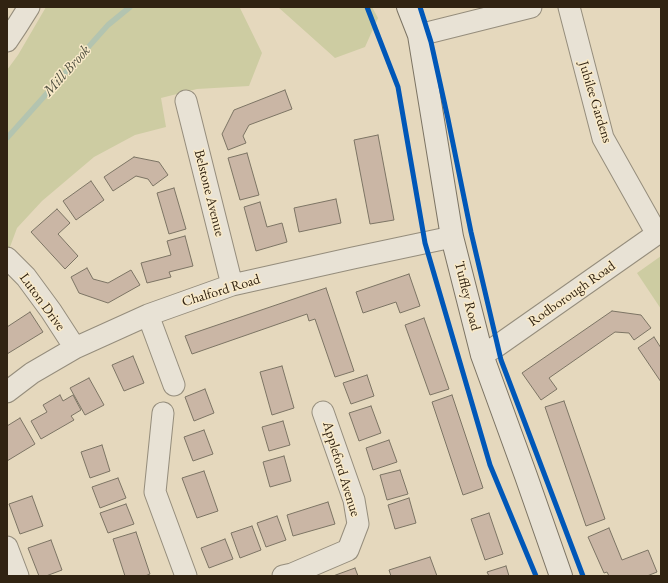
<!DOCTYPE html>
<html>
<head>
<meta charset="utf-8">
<style>
	body { margin:0 }
	#map { position:relative; width:668px; height:583px; overflow:hidden; background:#e5d8bd; font-family:"EB Garamond",serif }
	canvas { display:block }
	.frame { position:absolute; inset:0; border:8px solid #312312; pointer-events:none }
</style>
</head>
<body>
<div id="map">
<canvas width="668" height="583"></canvas>
<div class="frame"></div>
</div>
<script>
const context = document.querySelector('canvas').getContext('2d');
context.lineJoin = 'round';
function fill(path, color) { context.fillStyle = color; context.fill(path, 'evenodd'); }
const shape = rows => new Path2D(rows.map(r => 'M' + r).join(''));
function strokePath(path, color, width, dash) { context.strokeStyle = color; context.lineWidth = width; context.lineCap = dash ? 'butt' : 'round'; context.setLineDash(dash || []); context.stroke(path); }
function drawText(font, color, halo, rows, align = 'center') {
  context.font = font + ' "EB Garamond",serif'; context.lineWidth = 3; context.setLineDash([]); context.textBaseline = 'middle'; context.strokeStyle = halo; context.fillStyle = color; for (const [text, x, y, turn = 0] of rows) {
    context.save(); context.translate(x, y); context.rotate((+turn || 0) * Math.PI / 180); context.textAlign = isNaN(turn) ? turn : align; if (halo) context.strokeText(text, 0, 0); context.fillText(text, 0, 0); context.restore();
  }
}
fill(shape([
	[46,7,240,7,240,8,262,53,249,86,197,89,161,98,166,127,135,135,94,157,42,201,17,228,7,255,7,70,18,55],
	[278,7,372,7,378,18,365,47,335,58],
	[661,256,661,309,637,273]
]), '#cdcca2');
strokePath(shape([
	[7,138,108,25,130,7]
]), '#b3c4b0', 5.5);
const building = shape([
	[285,90,292,109,249,125,243,136,246,143,228,150,222,134,234,110,285,90],
	[378,135,394,220,370,224,354,140,378,135],
	[247,153,259,195,240,200,228,158,247,153],
	[134,157,159,162,168,175,153,186,148,179,136,176,113,191,104,177,134,157],
	[91,181,104,200,76,220,63,201,91,181],
	[174,188,186,229,169,234,157,193,174,188],
	[336,199,341,223,299,232,294,208,336,199],
	[260,202,267,227,282,223,287,242,256,251,244,207,260,202],
	[57,209,70,223,58,234,78,256,65,269,31,232,57,209],
	[185,236,193,266,169,272,171,277,147,283,141,263,171,255,167,241,185,236],
	[87,268,93,279,108,283,131,270,140,285,108,303,79,293,71,277,87,268],
	[409,274,420,306,400,313,396,302,363,313,356,292,409,274],
	[326,288,354,371,335,377,315,319,309,321,307,314,192,354,185,336,326,288],
	[612,311,641,315,651,328,634,340,629,333,615,332,549,378,557,389,541,400,522,373,612,311],
	[30,312,43,332,7,354,7,327,30,312],
	[424,318,449,389,430,395,405,325,424,318],
	[654,337,661,348,661,382,638,348,654,337],
	[133,356,144,383,124,391,112,365,133,356],
	[282,366,294,408,272,415,260,372,282,366],
	[367,375,374,396,351,404,343,383,367,375],
	[89,378,104,405,85,415,70,388,89,378],
	[205,389,214,413,194,421,185,397,205,389],
	[60,395,63,401,73,395,81,410,71,416,74,420,41,439,31,421,47,412,43,405,60,395],
	[452,395,483,488,463,495,432,402,452,395],
	[564,401,605,519,586,526,545,407,564,401],
	[371,406,381,433,359,441,349,413,371,406],
	[20,418,35,444,7,461,7,426,20,418],
	[283,421,290,445,269,451,262,427,283,421],
	[204,430,213,454,193,461,184,437,204,430],
	[389,440,397,462,373,470,366,448,389,440],
	[102,445,110,471,90,478,81,452,102,445],
	[284,456,291,481,270,487,263,462,284,456],
	[400,470,408,494,387,500,380,475,400,470],
	[204,471,218,511,197,518,182,478,204,471],
	[118,478,126,498,100,508,92,487,118,478],
	[32,496,43,526,20,534,9,504,32,496],
	[409,498,416,523,395,529,388,505,409,498],
	[328,502,335,524,293,536,287,515,328,502],
	[126,504,134,524,108,533,100,513,126,504],
	[489,513,503,554,485,560,471,519,489,513],
	[277,516,286,540,266,547,257,523,277,516],
	[252,526,261,550,240,558,231,533,252,526],
	[609,528,622,560,648,550,657,572,647,576,609,576,607,572,604,573,588,537,609,528],
	[136,532,150,574,145,576,125,576,113,539,136,532],
	[225,539,233,559,209,568,201,548,225,539],
	[51,540,62,570,46,576,39,576,28,548,51,540],
	[430,557,437,576,391,576,389,570,430,557],
	[506,566,509,576,489,576,487,572,506,566],
	[355,568,358,576,333,576,355,568]
]);
fill(building, '#cab6a5');
strokePath(building, '#7c7464', 1);
const street = shape([
	[569,7,603,138,657,234],
	[419,35,531,7],
	[7,41,17,26,29,7],
	[186,101,232,285],
	[7,258,26,277,51,311,75,348],
	[148,315,174,385],
	[482,355,497,346,661,231],
	[7,392,32,373,75,348,148,315,232,285,353,258,452,237],
	[163,413,155,492,186,576],
	[7,547,18,576],
	[283,576,292,574,348,550,358,524,354,500,323,412]
]);
const secondary = shape([
	[408,7,419,35,452,237,482,355,526,476,561,576]
]);
strokePath(street, '#958d7c', 23);
strokePath(secondary, '#7c7464', 24);
strokePath(street, '#e8e2d5', 21);
strokePath(secondary, '#e8e2d5', 22);
strokePath(shape([
	[367,7,398,87,425,243,490,465,536,576],
	[420,7,431,42,448,119,471,232,501,360,583,576]
]), '#0057b8', 5);
drawText('14px', '#312312', '#f9eac9', [
	["Jubilee Gardens",595,102,73],
	["Belstone Avenue",209,193,76],
	["Chalford Road",221,291,-17],
	["Rodborough Road",572,294,-35],
	["Tuffley Road",467,296,76],
	["Luton Drive",42,302,54],
	["Appleford Avenue",341,469,73]
]);
drawText('italic 15px', '#515140', '#f9eac9', [
	["Mill Brook",67,71,-48]
]);
</script>
</body>
</html>
